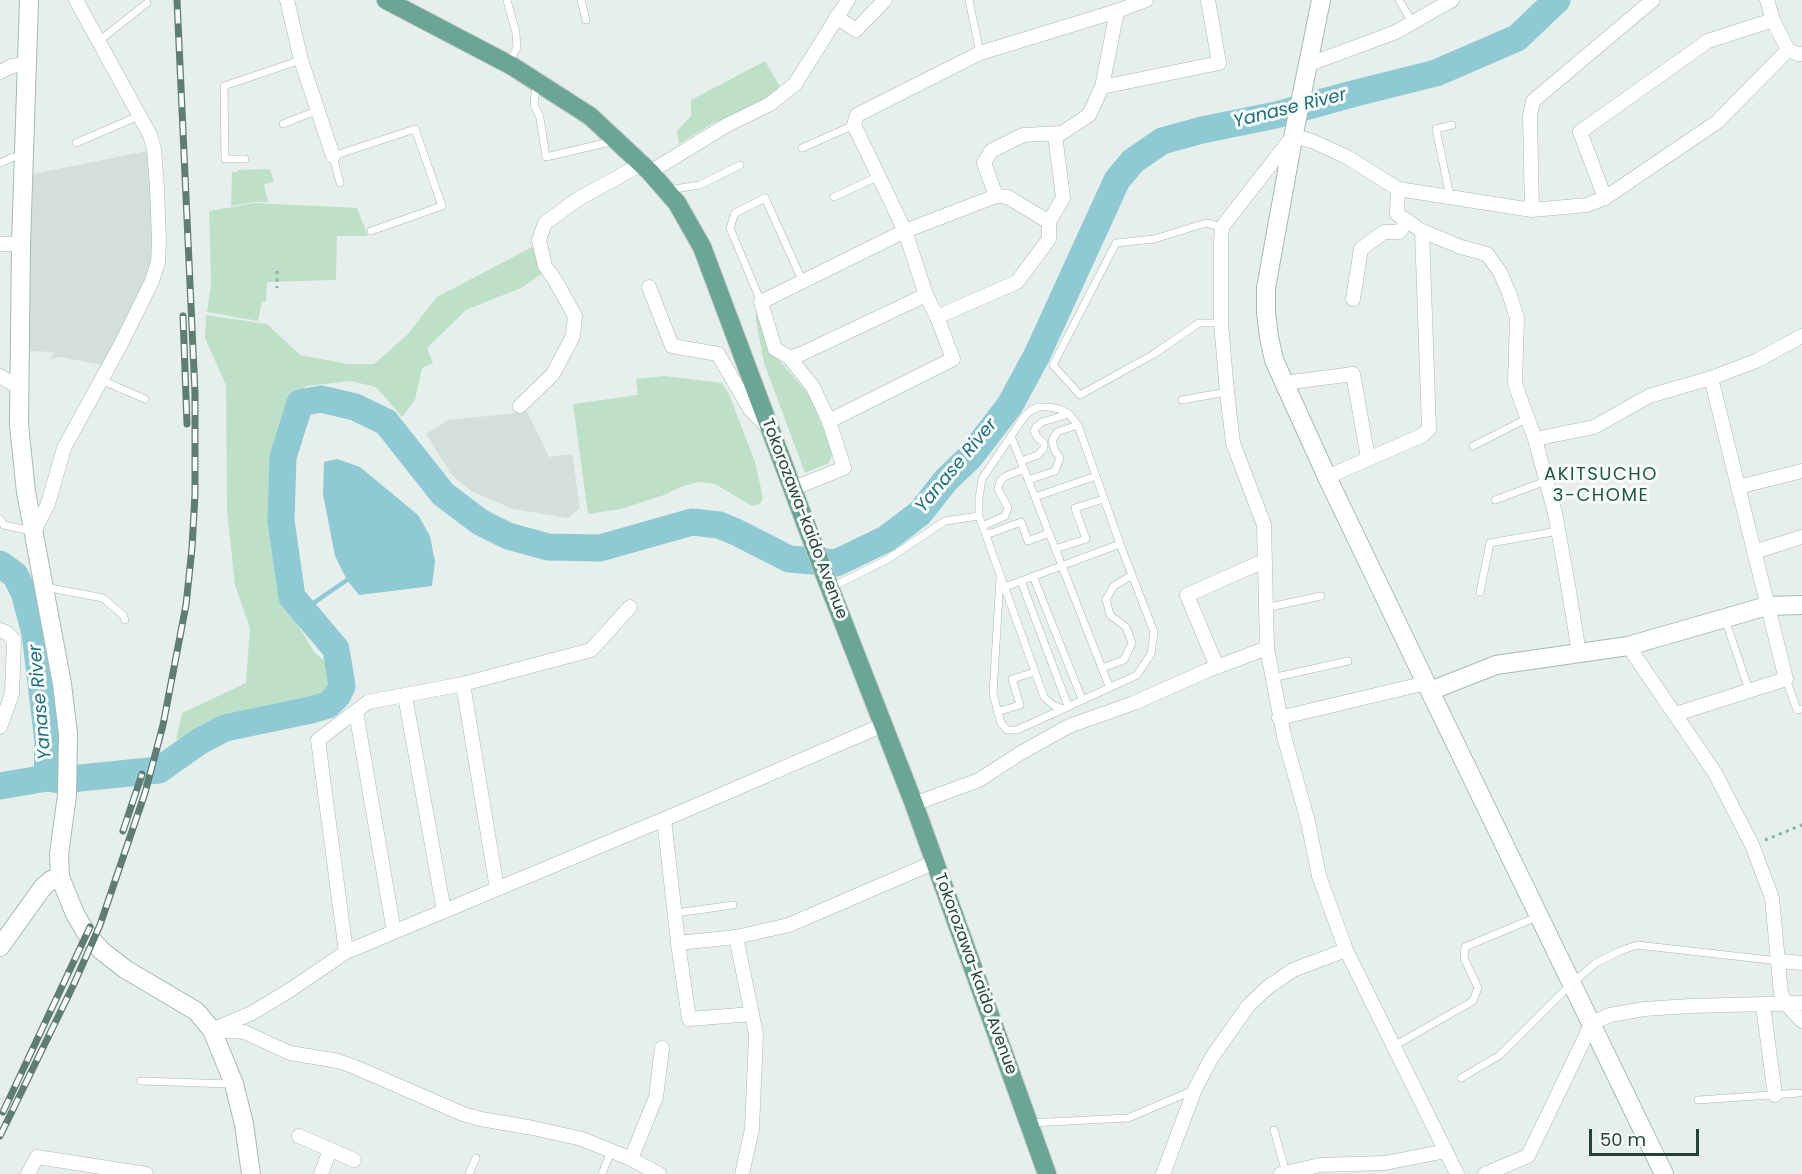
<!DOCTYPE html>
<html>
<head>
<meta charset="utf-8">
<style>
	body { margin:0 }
	#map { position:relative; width:1802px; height:1174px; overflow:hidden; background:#e6efeb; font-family:Poppins,sans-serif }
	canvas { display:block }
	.scale { position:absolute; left:1589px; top:1129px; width:110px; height:27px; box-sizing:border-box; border:3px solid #24423a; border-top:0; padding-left:8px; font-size:18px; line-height:21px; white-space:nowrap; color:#24423a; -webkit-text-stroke:4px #f7fbf9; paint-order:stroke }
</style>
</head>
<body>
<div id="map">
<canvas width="1802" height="1174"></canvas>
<div class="scale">50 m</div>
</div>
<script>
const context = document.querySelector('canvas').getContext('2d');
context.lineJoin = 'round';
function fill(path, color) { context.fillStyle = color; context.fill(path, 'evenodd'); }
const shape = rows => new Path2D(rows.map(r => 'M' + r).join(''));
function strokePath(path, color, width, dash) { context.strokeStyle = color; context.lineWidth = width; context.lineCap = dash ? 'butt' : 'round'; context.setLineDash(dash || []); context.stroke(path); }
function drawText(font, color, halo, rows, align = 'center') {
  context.font = font + ' Poppins,sans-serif'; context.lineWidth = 6; context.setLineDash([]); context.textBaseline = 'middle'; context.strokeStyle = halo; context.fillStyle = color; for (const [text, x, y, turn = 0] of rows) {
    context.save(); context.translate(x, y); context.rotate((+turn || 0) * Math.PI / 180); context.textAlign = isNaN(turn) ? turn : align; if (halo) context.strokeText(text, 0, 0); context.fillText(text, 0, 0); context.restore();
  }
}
fill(shape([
	[147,151,154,221,152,258,145,285,103,365,60,357,50,359,54,352,27,351,33,174],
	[527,412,549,457,572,454,580,508,568,518,513,509,471,491,451,474,426,434,448,420]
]), '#d4dfda');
fill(shape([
	[765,61,779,85,778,91,746,111,713,123,679,144,677,131,691,116,691,100],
	[270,169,274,182,264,184,268,202,255,202,231,206,232,172,238,172,238,170],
	[255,203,357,208,368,236,337,236,336,280,267,282,266,301,262,302,258,321,207,312,211,284,209,211],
	[534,246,542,274,521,288,466,310,427,348,433,363,422,368,415,400,402,417,376,387,351,381,306,386,289,406,277,451,273,525,285,603,314,652,335,670,336,684,328,695,305,708,231,719,176,740,182,713,246,683,250,628,235,585,227,510,226,385,205,338,206,315,267,324,300,355,348,364,374,364,407,335,437,297],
	[756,310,768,347,810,396,833,453,829,463,805,473,764,363,756,321],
	[664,376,722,383,729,394,755,462,763,498,760,504,752,506,715,484,699,482,683,486,664,495,621,509,588,514,573,404,638,395,636,379]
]), '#bfe0c8');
fill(shape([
	[337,459,360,467,418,515,430,536,435,562,432,586,359,595,347,580,335,556,323,494,324,462]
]), '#8ec9d4');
strokePath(shape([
	[301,608,315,602,347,580]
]), '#8ec9d4', 4.5);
strokePath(shape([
	[0,564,15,575,24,592,35,633,48,742,47,778],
	[0,786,47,778,60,780,159,770,200,741,225,728,311,710,328,705,338,695,342,686,336,649,292,597,281,521,283,457,300,403,321,399,355,407,386,422,443,494,480,522,508,536,548,547,600,548,692,522,719,525,736,532,789,559,836,563,886,539,920,513,946,480,970,457,1010,405,1037,355,1117,180,1133,161,1162,141,1202,130,1276,115,1352,94,1436,73,1517,38,1557,0]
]), '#8ec9d4', 27);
const lane = shape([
	[507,0,516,33,517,48,508,63],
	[581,0,586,20],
	[969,0,980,53],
	[1399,0,1412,22],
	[99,41,147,3],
	[536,84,534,104,540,118,546,157,614,141],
	[283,124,318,110],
	[76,143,141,115],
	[802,148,854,125],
	[245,159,225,159,224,86,301,60],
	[0,163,13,157,22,158],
	[340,183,333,156,415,129,442,206,371,231],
	[668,190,700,185,740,165],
	[834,197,879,176],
	[1450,197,1436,129,1452,125],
	[761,302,730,228,735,213,765,198,803,282],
	[1221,323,1199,323,1154,354,1080,395,1053,365,1116,243,1154,239,1206,223,1222,227],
	[101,380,145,399],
	[1182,400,1227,392],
	[1038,407,1049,407,1059,409,1069,414,1078,425,1120,544,1154,632,1151,654,1137,675,1063,709,1053,705,1044,697,979,516,979,498,982,479,1024,417,1030,411,1038,407],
	[1011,436,1109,686],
	[1473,446,1528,418],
	[1021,461,1038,455,1044,448,1044,443,1037,437,1034,431,1036,427,1042,422,1069,414],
	[1028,480,1055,471,1060,458,1055,451,1052,441,1057,432,1078,425],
	[1035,497,1096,476],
	[1495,500,1546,481],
	[0,519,4,525,32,531],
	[983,526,1005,516,1008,508,998,489,1000,481,1006,476,1024,469],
	[986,535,1021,522,1028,541,1049,533],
	[1055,549,1086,539,1075,508,1104,499],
	[1033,576,1082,699],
	[1000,578,993,694,1001,723,1007,730,1017,730,1063,709],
	[1021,581,1068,706],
	[45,587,103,598,123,615,125,620],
	[1005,587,1120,544],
	[830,588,888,559,945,521,979,516],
	[1480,592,1490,543,1558,531],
	[1265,608,1321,596],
	[1725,619,1749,690],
	[1102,668,1124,660,1132,643,1126,627,1110,615,1106,599,1114,586,1132,575],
	[1272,678,1348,661],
	[1786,679,1797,710,1802,709],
	[997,712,1020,705,1012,679,1035,672],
	[676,913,733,905],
	[1394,1046,1473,1001,1478,988,1464,958,1465,947,1539,916],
	[1461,1078,1500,1055,1572,983,1596,963,1620,951,1637,945,1779,961],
	[141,1081,231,1084],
	[1698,1100,1799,1093],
	[1030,1123,1128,1118,1194,1090],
	[1274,1130,1286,1173],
	[469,1174,476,1158],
	[602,1174,611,1151]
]);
const street = shape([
	[287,0,301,60,333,156],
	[1767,0,1773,20,1788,50,1798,54,1802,54],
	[836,17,856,30,885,0],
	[1307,65,1396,32,1452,0],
	[0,72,12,66,28,64],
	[1102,87,1117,11,1146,0],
	[1055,135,1063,198,1049,222,1049,239,1017,282,937,317,926,295,905,231,854,125,857,115,980,53,1117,11],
	[650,172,727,125,770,104,795,84,848,0],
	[1398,189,1397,214,1422,231,1461,247,1487,254,1500,272,1509,293,1517,318,1515,384,1535,439,1555,513,1568,585,1579,653],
	[1605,198,1580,132,1708,41,1773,20],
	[1532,210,1530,116,1533,101,1653,0],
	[1049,222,1008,197,996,196,984,163,991,151,1023,135,1062,133,1089,115,1102,87,1219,63,1208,0],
	[0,244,21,244],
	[649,287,672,346,718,354,750,409,768,428],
	[926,295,799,355,789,357,775,349,761,302,905,231,996,196],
	[1353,299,1361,249,1384,232,1399,232,1408,221],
	[789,357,813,387,829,421,844,468,792,489],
	[0,376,18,387],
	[1284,383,1353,374,1368,458],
	[520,406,553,374,573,336,575,316,555,280,545,266,539,240,545,223,578,199,642,164],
	[829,421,953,359,937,317],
	[1535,439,1594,427,1649,396,1711,378,1756,361,1802,336],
	[1327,477,1423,435,1429,429,1422,231],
	[1738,487,1802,471],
	[34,531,48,504,64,448,121,344,152,281,158,262,159,241,157,187,154,149,150,135,76,0],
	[1754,552,1802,537],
	[0,630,7,633,14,640,12,694,0,727],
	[1628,646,1715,773,1752,845,1772,898,1781,994,1786,1004,1802,1021],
	[1217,667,1187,595,1264,561],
	[463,684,497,889],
	[405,696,444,911],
	[356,712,394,932],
	[1676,714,1786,679,1711,378],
	[1279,718,1426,683],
	[914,804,979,780,1019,754,1069,726,1134,703,1206,671,1267,648],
	[664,819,678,943,736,937,789,925,935,862],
	[736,937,756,1034,752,1129,742,1174],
	[678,943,689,1019,752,1014],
	[346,952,318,740,368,702,463,684,591,650,630,607],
	[1779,961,1802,963],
	[1763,1006,1775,1095],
	[212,1030,252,1013,290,990,346,952,686,810,883,725],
	[217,1030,244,1032,290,1053,338,1061,355,1067,463,1114,481,1119,533,1128,582,1139,629,1158,659,1174],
	[299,1136,354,1160],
	[631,1159,656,1097,662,1048],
	[28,1174,37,1157,146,1174],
	[321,1174,330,1150],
	[1163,1174,1195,1089,1212,1057,1248,1006,1268,987,1293,970,1346,950],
	[1281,1174,1320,1165,1385,1163,1446,1151],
	[1457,1174,1346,950,1319,876,1308,822,1284,736,1267,648,1264,525,1233,443,1227,392,1221,323,1221,242,1222,227,1293,136,1312,141,1347,157,1398,189,1532,210,1587,205,1605,198,1717,122,1788,50],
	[1485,1174,1528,1156,1592,1023,1610,1015,1644,1009,1690,1006,1802,1003]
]);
const secondary = shape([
	[29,0,21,244,19,425,26,492,62,684,68,734,67,795,59,854,60,877,75,914,88,936,102,951,125,969,196,1011,212,1030,234,1084,244,1124,251,1174],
	[1321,0,1294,133,1266,288,1266,313,1269,337,1274,360,1327,477,1426,683,1664,1174],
	[1430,691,1496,665,1628,646,1767,606,1802,605],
	[0,947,43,887,51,880,60,877]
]);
const primary = shape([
	[386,0,512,66,590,116,650,172,677,203,702,247,826,578,914,804,1047,1174]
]);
strokePath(lane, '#a8b8b2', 8);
strokePath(street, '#a8b8b2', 15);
strokePath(secondary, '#a4bbb3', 20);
strokePath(primary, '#c2cac8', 20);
strokePath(shape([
	[277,271,277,288],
	[1765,840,1802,825]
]), '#86b3a5', 3, [3, 4.5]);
strokePath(lane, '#fff', 7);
strokePath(street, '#fff', 14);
strokePath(secondary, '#fff', 18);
strokePath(primary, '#6aa596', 18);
const rail = shape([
	[183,316,187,424],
	[123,831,142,774],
	[3,1112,90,927],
	[0,1136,73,986,100,925,145,793,163,725,186,605,192,548,195,494,195,393,177,0]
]);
strokePath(rail, '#5f7d75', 7);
strokePath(rail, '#f7fbf9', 4.5, [14]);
drawText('16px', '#24423a', '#f7fbf9', [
	["Tokorozawa-kaido Avenue",804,519,69],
	["Tokorozawa-kaido Avenue",975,974,70]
]);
drawText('italic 18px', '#1c6f80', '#f7fbf9', [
	["Yanase River",1290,109,-14],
	["Yanase River",957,466,-50],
	["Yanase River",41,702,-95]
]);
context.letterSpacing = '1.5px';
drawText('18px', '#1f5548', '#f7fbf9', [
	["AKITSUCHO",1601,475],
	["3-CHOME",1601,496]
]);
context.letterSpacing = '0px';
</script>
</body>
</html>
